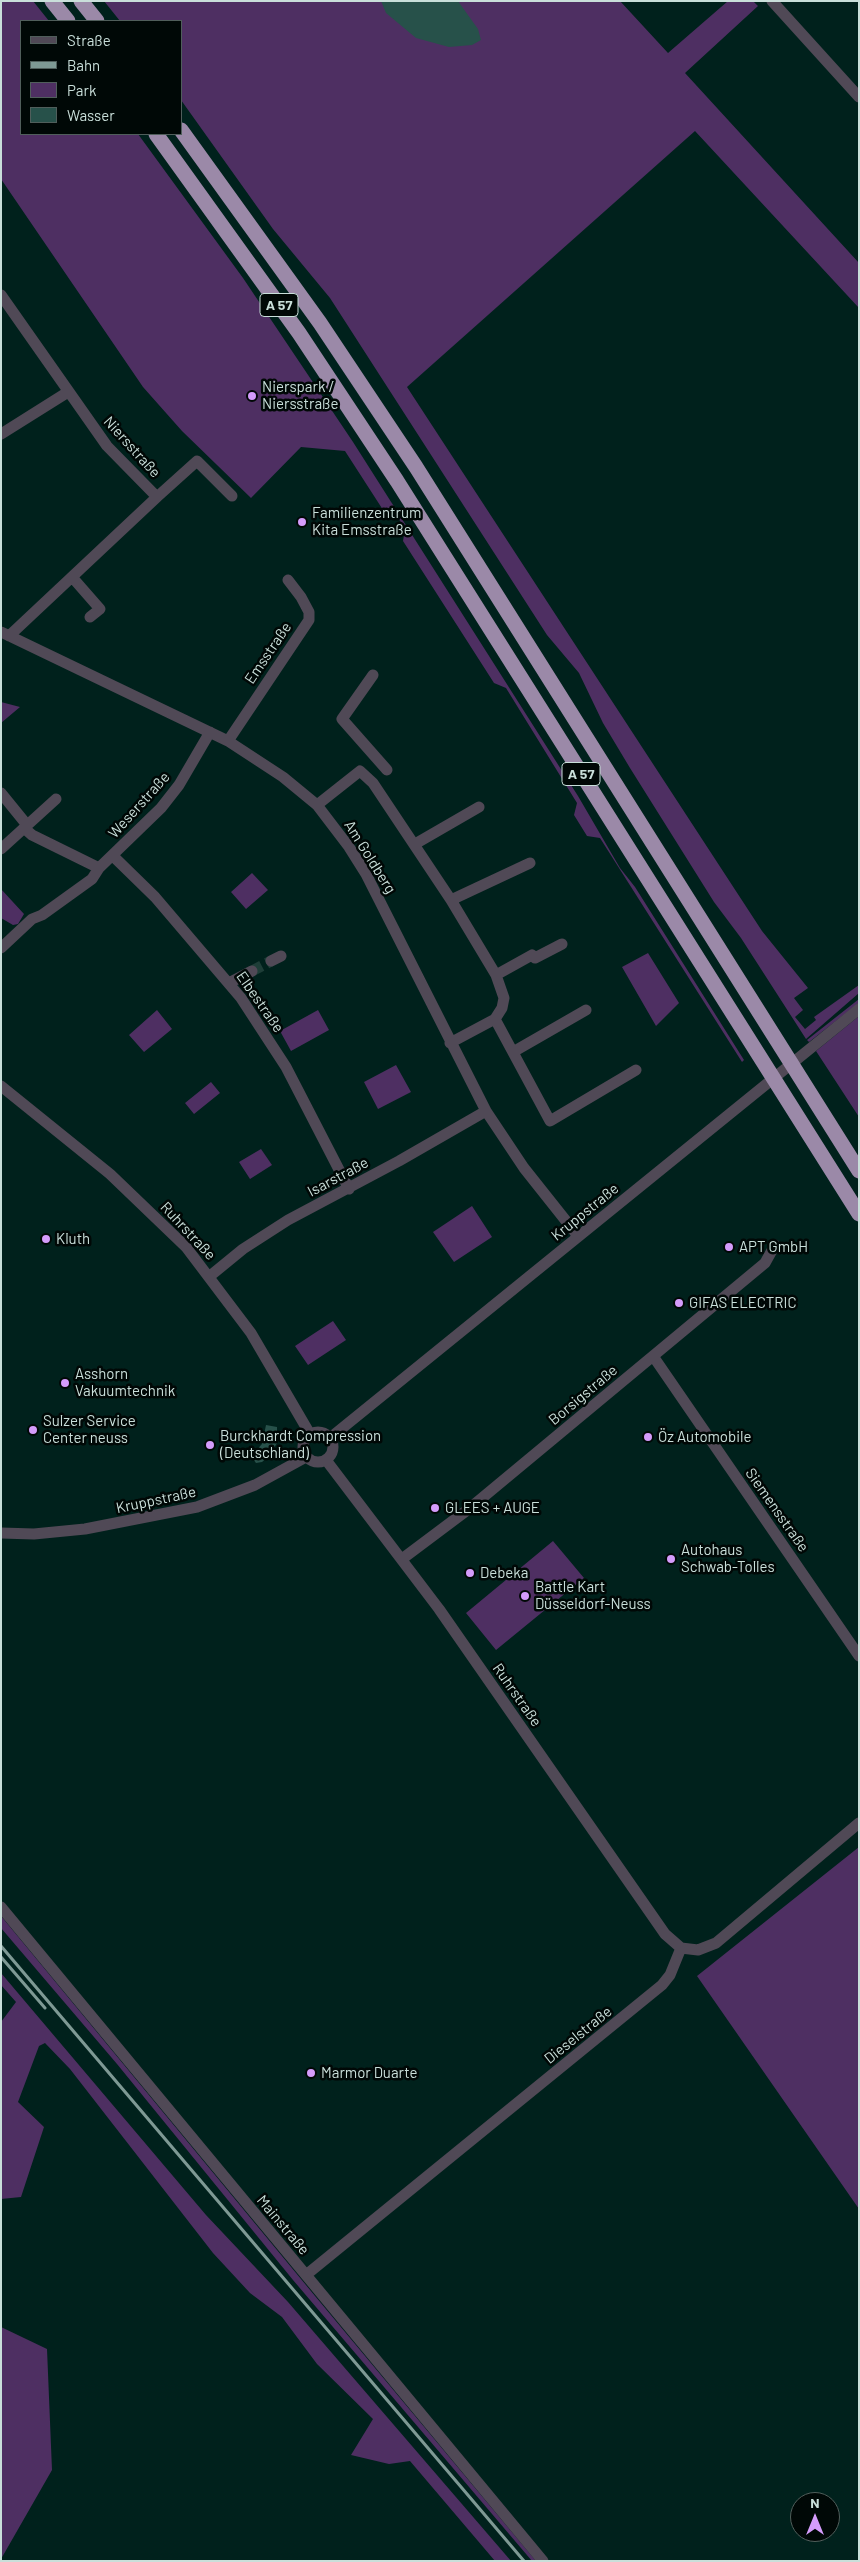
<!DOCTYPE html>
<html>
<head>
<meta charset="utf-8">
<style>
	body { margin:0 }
	#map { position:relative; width:860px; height:2562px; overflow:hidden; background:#00211c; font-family:Barlow,sans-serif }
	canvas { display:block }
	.frame { position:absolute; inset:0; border:2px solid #c9dfda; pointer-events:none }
	.legend { position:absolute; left:20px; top:20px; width:162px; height:115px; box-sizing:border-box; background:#000806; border:1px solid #505e5b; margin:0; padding:6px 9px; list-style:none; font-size:15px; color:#c9dfda }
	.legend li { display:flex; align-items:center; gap:10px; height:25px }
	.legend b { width:25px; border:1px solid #505e5b }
	.north { position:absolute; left:790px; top:2492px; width:50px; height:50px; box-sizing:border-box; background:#000806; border:1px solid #505e5b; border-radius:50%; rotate:0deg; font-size:14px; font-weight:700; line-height:20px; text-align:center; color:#c9dfda }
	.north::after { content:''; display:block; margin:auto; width:18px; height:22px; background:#d49cfb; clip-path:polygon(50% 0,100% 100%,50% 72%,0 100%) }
</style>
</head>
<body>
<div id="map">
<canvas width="860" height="2562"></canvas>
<div class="frame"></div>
<ul class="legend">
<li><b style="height:6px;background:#504956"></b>Straße</li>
<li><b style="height:6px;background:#7e9994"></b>Bahn</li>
<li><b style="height:14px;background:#4e2f62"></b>Park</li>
<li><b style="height:14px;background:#27514a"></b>Wasser</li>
</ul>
<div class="north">N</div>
</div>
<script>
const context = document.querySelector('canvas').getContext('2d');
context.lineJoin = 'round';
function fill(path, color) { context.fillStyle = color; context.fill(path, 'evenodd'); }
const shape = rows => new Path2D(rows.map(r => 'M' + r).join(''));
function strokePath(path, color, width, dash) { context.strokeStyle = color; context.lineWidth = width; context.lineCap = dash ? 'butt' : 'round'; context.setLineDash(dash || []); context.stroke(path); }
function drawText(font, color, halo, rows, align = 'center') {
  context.font = font + ' Barlow,sans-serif'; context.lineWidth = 5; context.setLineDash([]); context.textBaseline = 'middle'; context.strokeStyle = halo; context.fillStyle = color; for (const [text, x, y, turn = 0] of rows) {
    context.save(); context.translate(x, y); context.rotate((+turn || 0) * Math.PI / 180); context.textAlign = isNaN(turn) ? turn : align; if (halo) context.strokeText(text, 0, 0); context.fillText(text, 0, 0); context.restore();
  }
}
fill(shape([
	[1,1,33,1,49,21,21,21,21,134,138,134,243,278,353,442,578,796,620,868,635,887,744,1060,742,1062,600,838,587,836,574,815,577,803,506,688,494,683,403,541,405,529,397,516,385,513,345,451,301,447,251,498,182,431,143,387,1,179],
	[104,1,620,1,668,53,728,1,753,1,758,6,685,73,859,263,859,308,695,131,407,387,762,931,808,988,794,998,803,1010,795,1017,805,1029,816,1020,814,1017,859,985,859,993,806,1039,741,938,714,902,630,768,603,723,579,673,547,635,330,298,273,229,181,100,181,21,120,21],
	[1,702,20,707,1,723],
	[252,873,268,890,246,909,231,892],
	[1,889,24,914,18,924,13,925,1,918],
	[648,953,679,1003,656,1026,622,967],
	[859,999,859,1003,809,1042,807,1040],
	[157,1010,172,1029,144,1052,129,1035],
	[318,1010,329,1030,291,1051,280,1031],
	[859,1016,859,1117,816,1051],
	[396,1065,411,1092,378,1109,364,1082],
	[211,1082,220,1093,194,1114,185,1103],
	[261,1149,272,1165,250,1179,239,1162],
	[472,1206,492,1237,454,1262,433,1232],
	[333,1321,346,1340,308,1365,295,1346],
	[553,1541,584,1578,496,1650,466,1613],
	[859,1847,859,2209,697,1976],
	[1,1916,315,2296,536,2561,532,2561,293,2280,117,2064,1,1928],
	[1,1973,206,2215,288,2302,511,2561,495,2561,410,2461,389,2464,351,2455,373,2419,317,2364,282,2317,250,2293,213,2253,70,2069,45,2043,39,2046,18,2102,44,2127,21,2197,1,2199,1,2022,16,2002,1,1985],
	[1,2327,47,2349,52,2470,1,2559]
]), '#4e2f62');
fill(shape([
	[381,1,458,1,478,29,481,40,472,45,449,47,416,38,386,13],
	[266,1425,277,1427,277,1443,269,1456,262,1462,256,1463,251,1456,262,1444]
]), '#27514a');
strokePath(shape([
	[252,971,271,961]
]), '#1e3e38', 11, [11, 5.5]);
strokePath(shape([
	[772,1,859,97],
	[1,295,107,446,157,497,9,636],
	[1,434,68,392],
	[157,497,197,461,232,496],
	[72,577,100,609,90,617],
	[1,632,228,741,283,777,317,805,349,847,366,874,486,1111,524,1168,578,1236],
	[373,675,342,719,387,770],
	[228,741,309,620,309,612,301,597,288,580],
	[1,793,27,825],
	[317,805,360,771,373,783,451,900,496,975],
	[24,828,32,835,99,868],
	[415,844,479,807],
	[1,849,56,799],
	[113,856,155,897,241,998,286,1067,349,1189],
	[451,900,530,863],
	[1,948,32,919,42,915,92,879,99,868,161,808,179,785,210,732],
	[271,961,281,956],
	[229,983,252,971],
	[495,1019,502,1008,504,998,496,975,532,955,535,958,562,944],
	[450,1043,495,1019,550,1121,636,1070],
	[513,1052,586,1010],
	[1,1086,110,1174,186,1247,251,1333,310,1434],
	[210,1276,243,1249,288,1220,399,1161,486,1111],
	[653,1356,859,1656],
	'303 1447a15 15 0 1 1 30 0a15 15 0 1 1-30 0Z',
	[330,1438,859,1009],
	[326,1460,439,1609,665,1934,681,1948],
	[1,1533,34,1534,85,1529,197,1507,255,1485,306,1457],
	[402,1559,470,1508,765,1263,775,1245],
	[1,1907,543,2561],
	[306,2275,662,1985,670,1975,681,1948,698,1950,716,1943,859,1823]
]), '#504956', 11);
strokePath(shape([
	[52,1,68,21],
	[81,1,97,21],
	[181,130,320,323,416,467,859,1171],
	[156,134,299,333,397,481,859,1214]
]), '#9b89a8', 15);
strokePath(shape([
	[1,1946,524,2561],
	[1,1957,45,2008]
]), '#7e9994', 3);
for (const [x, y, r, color] of [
	[252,396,5,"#d49cfb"],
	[302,522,5,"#d49cfb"],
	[46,1239,5,"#d49cfb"],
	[729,1247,5,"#d49cfb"],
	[679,1303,5,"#d49cfb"],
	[65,1383,5,"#d49cfb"],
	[33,1430,5,"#d49cfb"],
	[648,1437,5,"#d49cfb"],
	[210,1445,5,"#d49cfb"],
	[435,1508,5,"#d49cfb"],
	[671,1559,5,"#d49cfb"],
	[470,1573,5,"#d49cfb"],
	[525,1596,5,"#d49cfb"],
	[311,2073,5,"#d49cfb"]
]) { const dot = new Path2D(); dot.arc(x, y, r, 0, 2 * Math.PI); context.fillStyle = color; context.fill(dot); strokePath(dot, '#000806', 2); }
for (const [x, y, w] of [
	[279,305,38],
	[581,774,38]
]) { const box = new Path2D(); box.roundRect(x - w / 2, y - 11.5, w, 23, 4); context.fillStyle = '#000806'; context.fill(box); strokePath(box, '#c9dfda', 1); }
drawText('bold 14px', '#c9dfda', null, [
	["A 57",279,305],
	["A 57",581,774]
]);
drawText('15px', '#c9dfda', '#000806', [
	["Nierspark /",262,387],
	["Niersstraße",262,404],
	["Familienzentrum",312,513],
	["Kita Emsstraße",312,530],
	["Kluth",56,1239],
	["APT GmbH",739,1247],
	["GIFAS ELECTRIC",689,1303],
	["Asshorn",75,1374],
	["Vakuumtechnik",75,1391],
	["Sulzer Service",43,1421],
	["Center neuss",43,1438],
	["Burckhardt Compression",220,1436],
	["(Deutschland)",220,1453],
	["Öz Automobile",658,1437],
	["GLEES + AUGE",445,1508],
	["Autohaus",681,1550],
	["Schwab-Tolles",681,1567],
	["Debeka",480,1573],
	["Battle Kart",535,1587],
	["Düsseldorf-Neuss",535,1604],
	["Marmor Duarte",321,2073]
], 'left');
drawText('15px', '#c9dfda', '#000806', [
	["Niersstraße",132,447,48],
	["Emsstraße",268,653,-56],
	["Weserstraße",139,805,-48],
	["Am Goldberg",370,857,58],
	["Elbestraße",260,1002,55],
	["Isarstraße",338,1177,-28],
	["Kruppstraße",585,1212,-39],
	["Ruhrstraße",188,1231,47],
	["Borsigstraße",583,1395,-40],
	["Kruppstraße",156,1500,-12],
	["Siemensstraße",777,1510,55],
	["Ruhrstraße",517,1695,55],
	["Dieselstraße",578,2035,-39],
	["Mainstraße",283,2225,50]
]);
</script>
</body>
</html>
